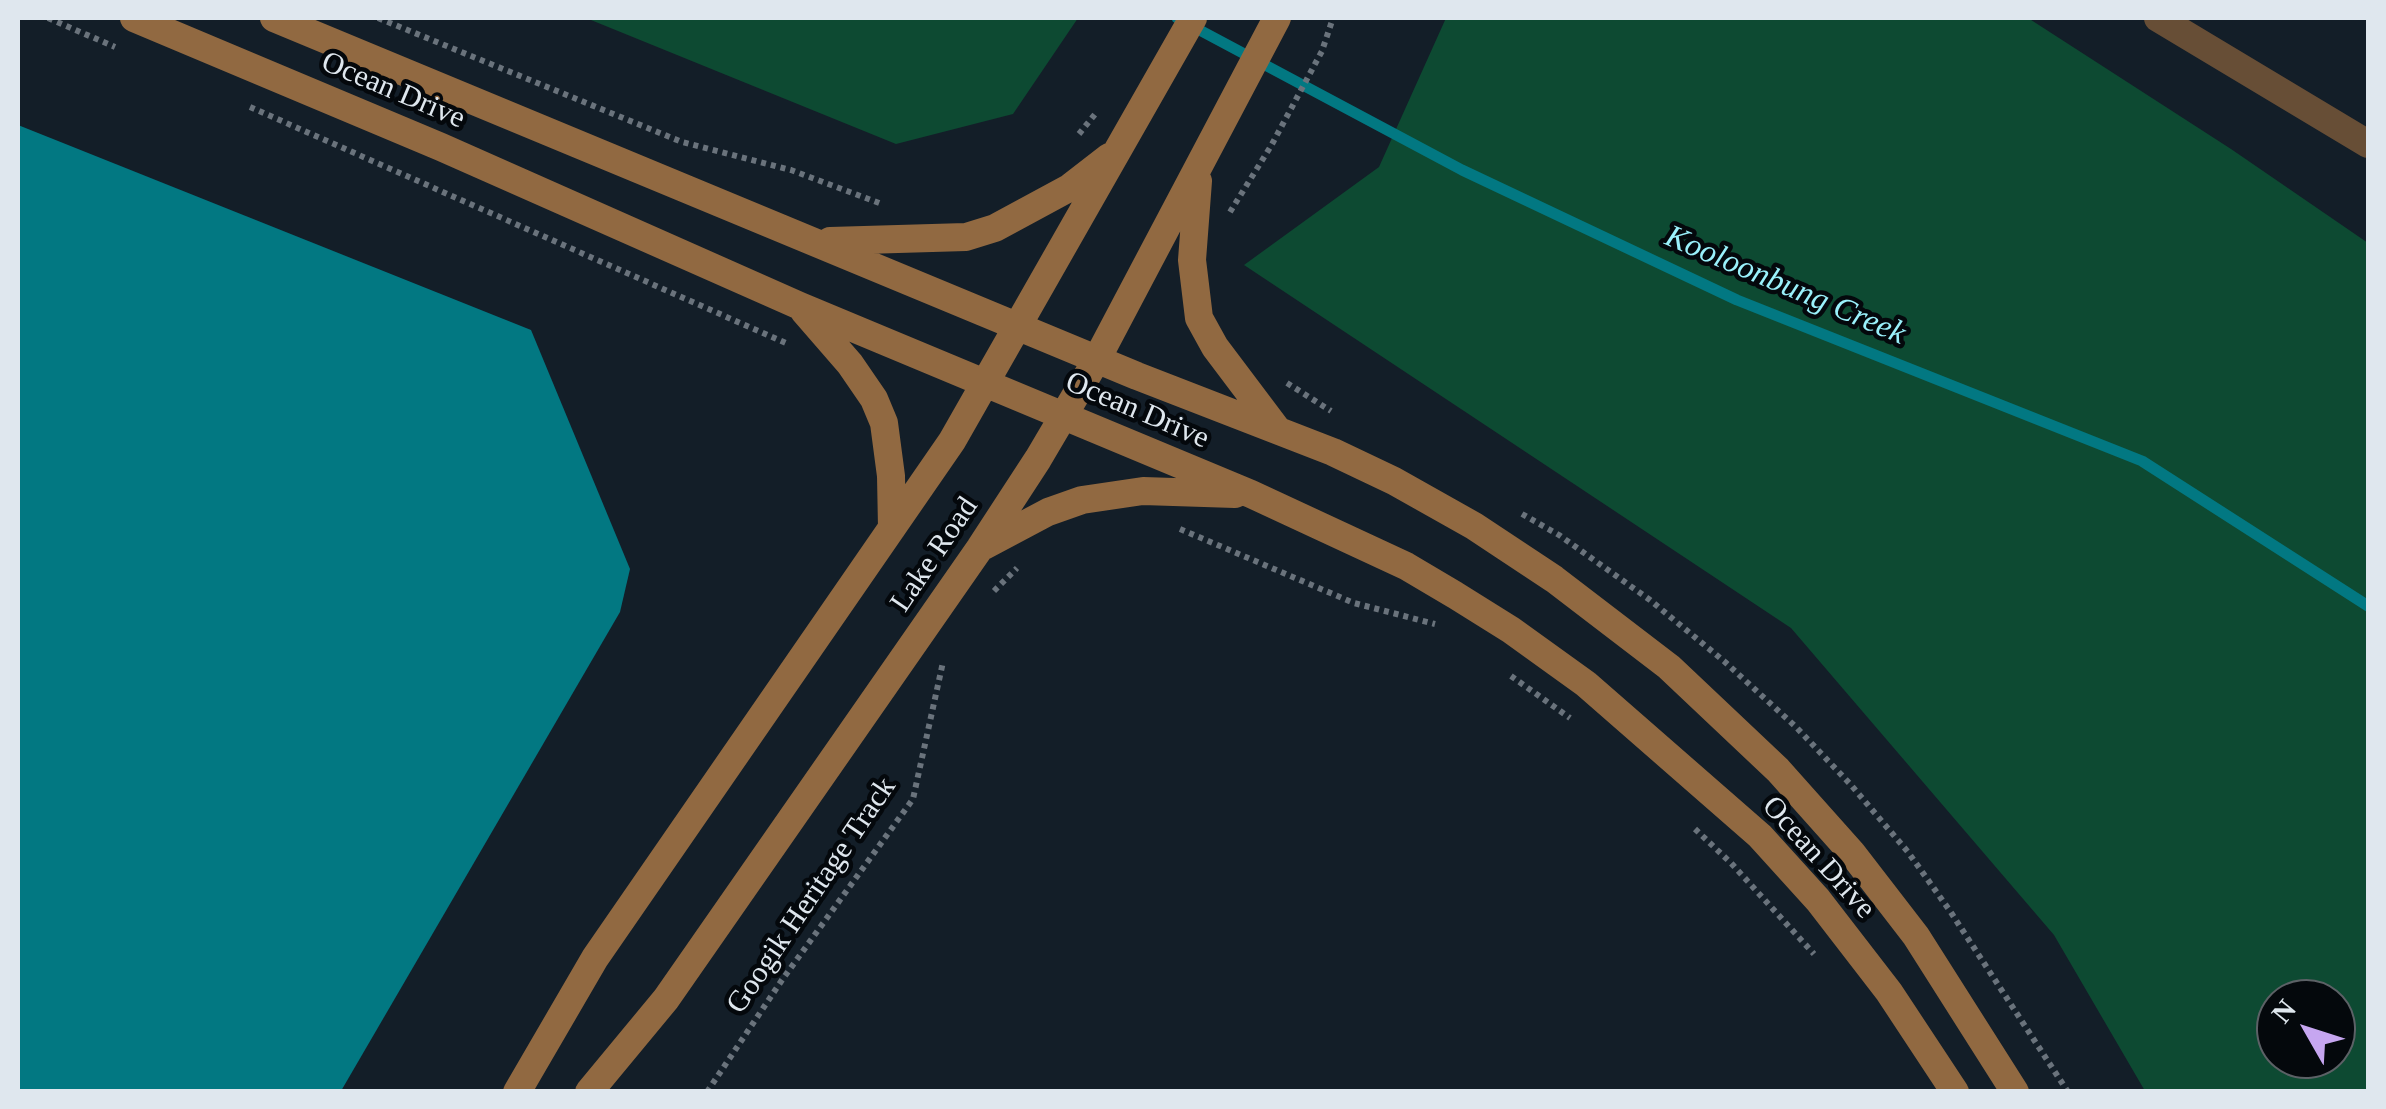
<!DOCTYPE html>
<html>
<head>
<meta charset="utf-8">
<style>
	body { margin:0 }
	#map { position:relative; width:2386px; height:1109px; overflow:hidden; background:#131e28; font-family:Georgia,serif }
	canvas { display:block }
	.frame { position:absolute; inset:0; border:20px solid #dfe7ee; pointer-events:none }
	.north { position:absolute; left:2256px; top:979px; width:100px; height:100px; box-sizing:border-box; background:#04080c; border:2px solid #5c6166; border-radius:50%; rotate:309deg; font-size:28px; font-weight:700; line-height:40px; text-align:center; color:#dfe7ee }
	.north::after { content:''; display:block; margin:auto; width:35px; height:45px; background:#c6a6f0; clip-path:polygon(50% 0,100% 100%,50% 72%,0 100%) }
</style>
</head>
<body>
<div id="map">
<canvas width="2386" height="1109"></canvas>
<div class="frame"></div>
<div class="north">N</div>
</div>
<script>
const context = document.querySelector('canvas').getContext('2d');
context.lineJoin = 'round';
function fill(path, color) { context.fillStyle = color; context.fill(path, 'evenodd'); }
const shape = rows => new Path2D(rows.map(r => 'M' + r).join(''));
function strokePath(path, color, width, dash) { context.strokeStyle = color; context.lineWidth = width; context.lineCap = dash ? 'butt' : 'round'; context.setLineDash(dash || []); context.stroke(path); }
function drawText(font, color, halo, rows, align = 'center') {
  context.font = font + ' Georgia,serif'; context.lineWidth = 9; context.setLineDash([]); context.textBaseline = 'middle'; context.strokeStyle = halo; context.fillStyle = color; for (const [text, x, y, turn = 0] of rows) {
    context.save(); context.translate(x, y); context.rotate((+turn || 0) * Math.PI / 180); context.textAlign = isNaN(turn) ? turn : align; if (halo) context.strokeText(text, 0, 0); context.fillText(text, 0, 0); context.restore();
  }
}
fill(shape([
	[586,18,1078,18,1013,114,896,144],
	[1446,18,2028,18,2231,149,2368,243,2368,1091,2145,1091,2054,935,1791,628,1244,265,1379,167],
	[2276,999,2336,999,2336,1059,2276,1059]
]), '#0d4a32');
fill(shape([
	[18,125,531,330,630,569,620,612,341,1091,18,1091]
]), '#027882');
strokePath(shape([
	[1177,18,1462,170,1737,300,2142,461,2368,606]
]), '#027882', 11);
strokePath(shape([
	[48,18,115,47],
	[378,18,682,142,791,170,882,204],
	[250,107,788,344],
	[1079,134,1096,113],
	[1230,212,1271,146,1322,51,1333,18],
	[1287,383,1331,411],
	[1522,514,1559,535,1650,600,1725,662,1796,727,1851,785,1908,852,1950,911,2068,1092],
	[1180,529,1354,603,1435,624],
	[994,591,1017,568],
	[1511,676,1570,718],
	[1695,829,1731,863,1814,954],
	[707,1092,782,980,913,799,943,662]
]), '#6a737c', 6, [5, 5]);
strokePath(shape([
	[2158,18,2368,144]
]), '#674e36', 28);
strokePath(shape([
	[134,18,441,147,800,306,1251,494,1406,566,1455,595,1511,630,1586,684,1760,836,1818,900,1889,992,1955,1092],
	[274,18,1137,376,1333,452,1394,481,1474,526,1554,579,1669,667,1778,770,1852,853,1916,936,2015,1092],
	[1198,181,1192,260,1199,318,1215,347,1276,428],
	[830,241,966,237,995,228,1069,188,1109,157],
	[804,311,850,364,874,399,884,423,891,476,892,528],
	[984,546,1048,512,1082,500,1143,491,1235,494],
	[517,1092,595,958,952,441,1193,18],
	[589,1092,666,999,980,548,1038,459,1097,359,1277,18]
]), '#916941', 28);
drawText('30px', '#dfe7ee', '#04080c', [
	["Ocean Drive",393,91,23],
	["Ocean Drive",1137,411,23],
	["Lake Road",935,555,-56],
	["Ocean Drive",1818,858,48],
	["Googik Heritage Track",812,896,-56]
]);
drawText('italic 32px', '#9af1fb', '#04080c', [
	["Kooloonbung Creek",1785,286,23]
]);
</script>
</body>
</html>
